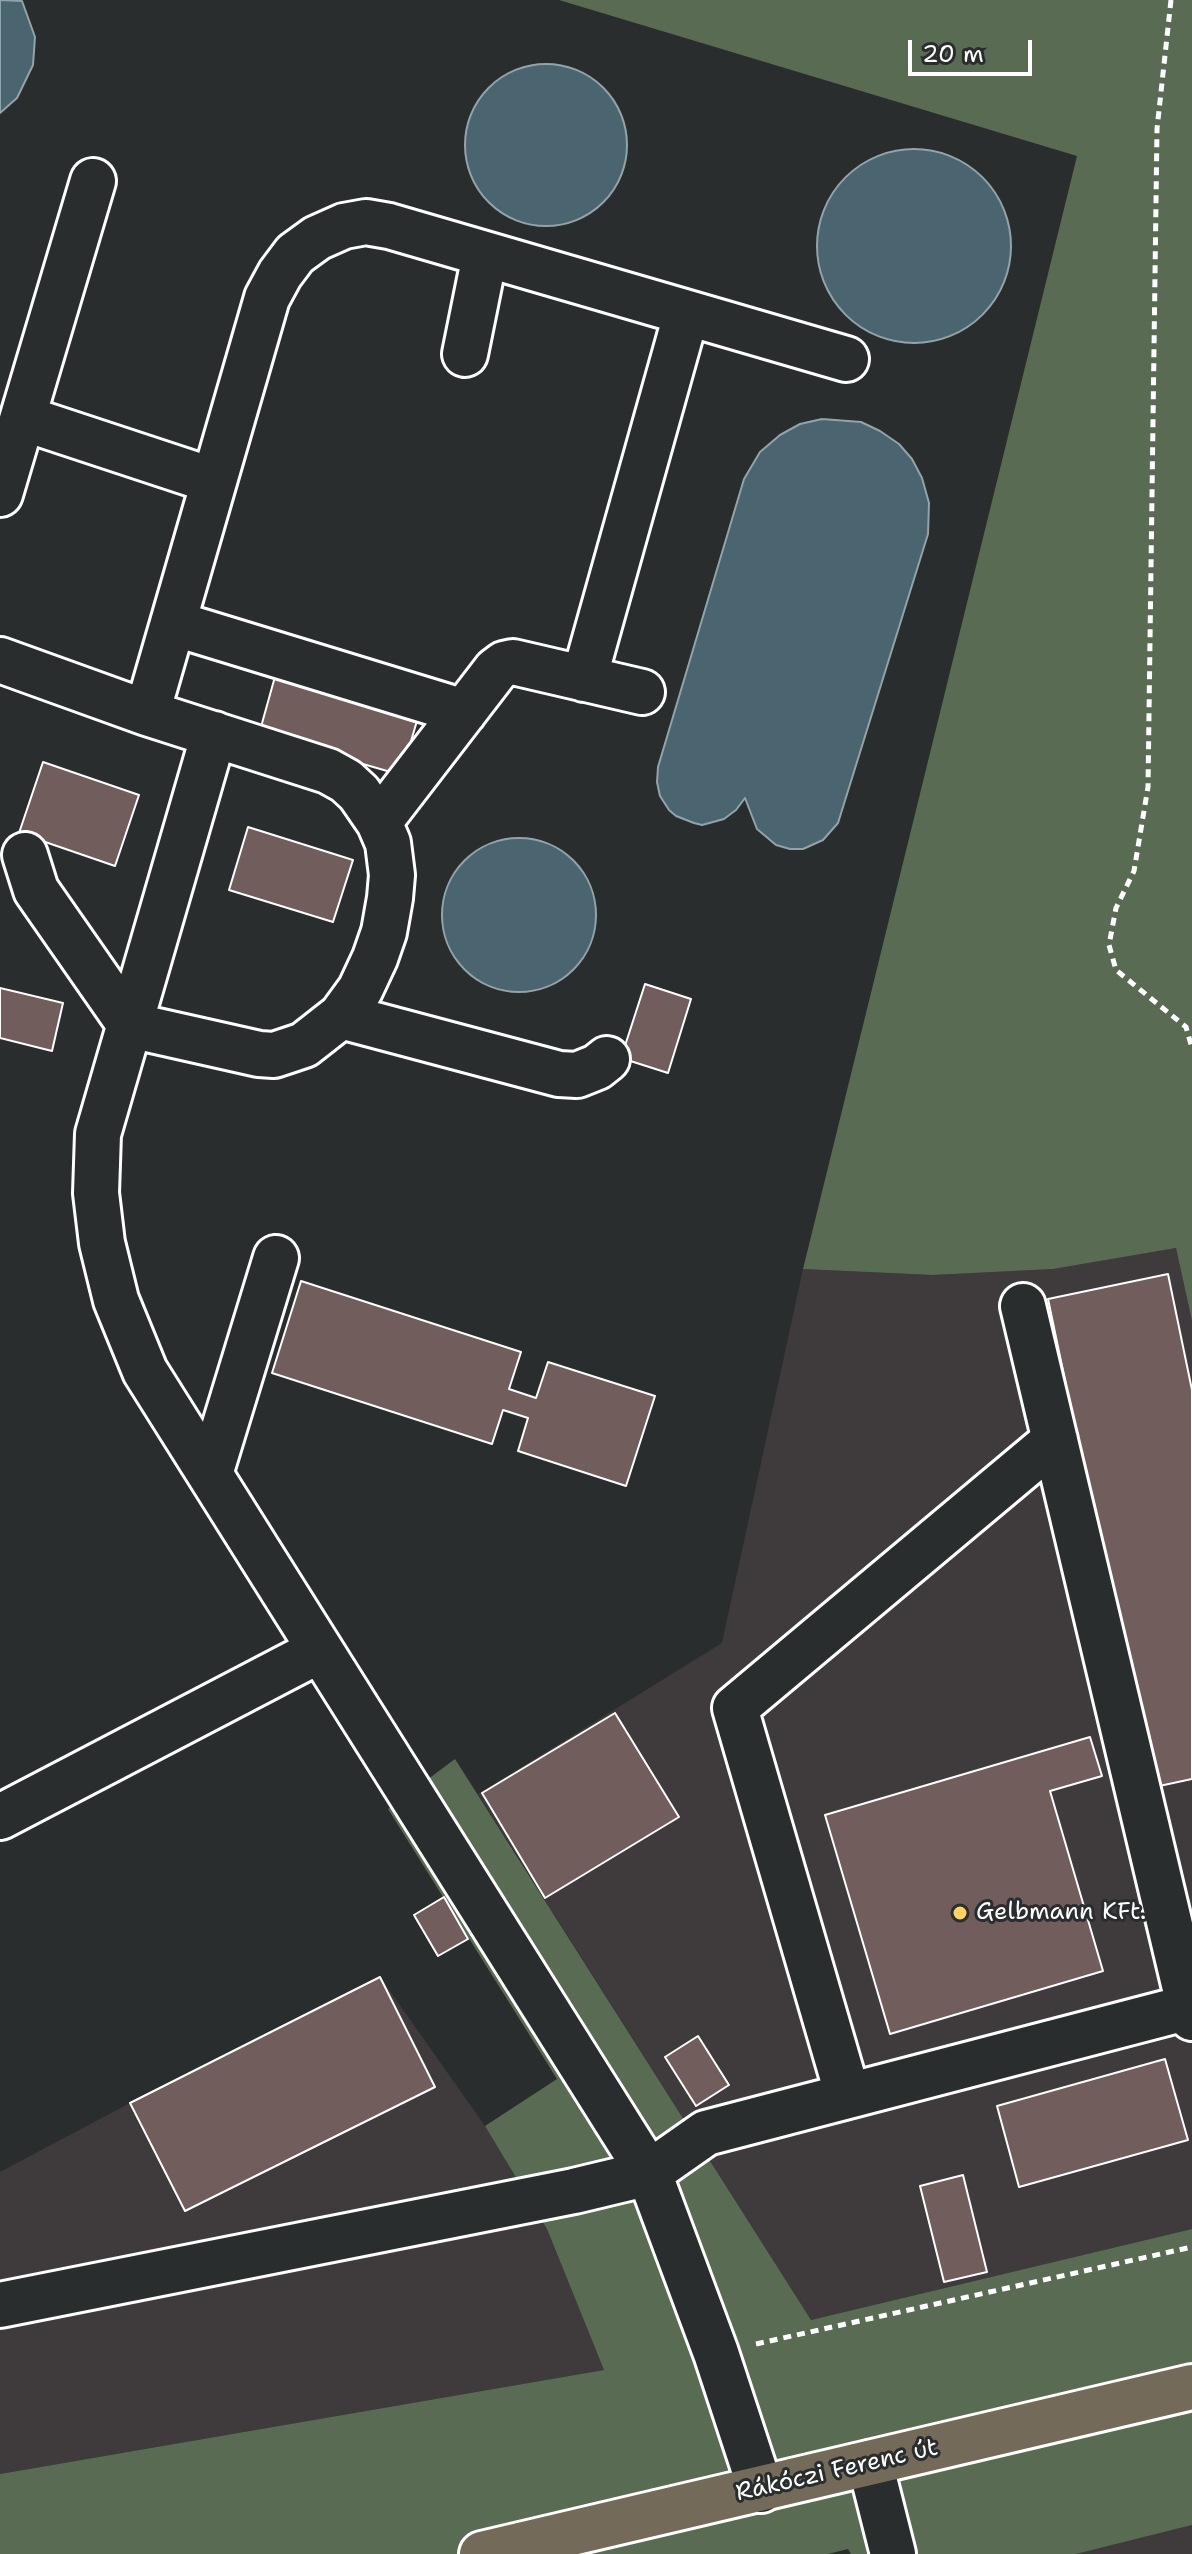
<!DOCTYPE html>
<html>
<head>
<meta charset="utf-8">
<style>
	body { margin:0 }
	#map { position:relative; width:1192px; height:2554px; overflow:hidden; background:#2a2d2e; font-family:"Shantell Sans",sans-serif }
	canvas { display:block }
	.scale { position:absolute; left:908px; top:40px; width:124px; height:36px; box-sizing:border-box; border:4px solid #fff; border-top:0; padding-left:10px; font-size:24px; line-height:28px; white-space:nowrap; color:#fff; -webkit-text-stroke:6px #2a2d2e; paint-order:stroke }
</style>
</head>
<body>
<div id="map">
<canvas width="1192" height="2554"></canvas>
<div class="scale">20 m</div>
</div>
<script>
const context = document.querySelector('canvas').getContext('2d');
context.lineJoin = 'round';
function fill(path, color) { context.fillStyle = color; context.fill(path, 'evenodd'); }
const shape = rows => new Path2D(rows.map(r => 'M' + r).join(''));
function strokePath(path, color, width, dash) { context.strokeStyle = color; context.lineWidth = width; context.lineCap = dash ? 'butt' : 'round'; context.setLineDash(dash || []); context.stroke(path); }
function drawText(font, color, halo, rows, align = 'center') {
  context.font = font + ' "Shantell Sans",sans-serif'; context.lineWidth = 6; context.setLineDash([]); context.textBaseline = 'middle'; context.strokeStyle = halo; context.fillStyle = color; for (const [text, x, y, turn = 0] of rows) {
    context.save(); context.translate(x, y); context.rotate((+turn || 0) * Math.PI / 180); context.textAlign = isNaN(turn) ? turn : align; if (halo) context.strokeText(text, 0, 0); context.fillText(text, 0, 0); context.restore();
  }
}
fill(shape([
	[1176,1248,1192,1321,1192,2229,811,2320,478,1794,722,1643,803,1269,933,1275,1053,1269],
	[380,1977,485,2126,547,2229,604,2370,0,2474,0,2172,130,2103],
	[1192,2525,1192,2554,1076,2554]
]), '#3f3b3c');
fill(shape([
	[559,0,1192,0,1192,1321,1176,1248,1053,1269,933,1275,803,1269,1077,156],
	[455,1759,811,2320,1192,2229,1192,2525,1076,2554,851,2554,848,2549,828,2554,0,2554,0,2474,604,2370,547,2229,485,2126,557,2079,388,1809]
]), '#5a6b54');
const water = shape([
	[0,0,22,1,35,37,33,65,17,98,0,113,0,0],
	'465 145a81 81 0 1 1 162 0a81 81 0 1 1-162 0Z',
	'817 246a97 97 0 1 1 194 0a97 97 0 1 1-194 0Z',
	[822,419,861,422,880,431,899,444,912,459,922,478,929,503,928,534,838,823,823,840,803,849,790,849,776,845,757,829,745,798,736,810,724,819,702,825,694,823,676,816,669,810,660,796,657,782,658,767,744,479,760,452,780,435,800,424,822,419],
	'442 915a77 77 0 1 1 154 0a77 77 0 1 1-154 0Z'
]);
fill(water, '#4a656f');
strokePath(water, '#92a3a9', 2);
const building = shape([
	[276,673,419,714,401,775,259,734,276,673],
	[43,762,139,795,115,866,19,833,43,762],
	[248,827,353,860,333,922,229,890,248,827],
	[645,984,691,999,668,1073,621,1058,645,984],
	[0,988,63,1003,52,1051,0,1038,0,988],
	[1168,1274,1192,1390,1192,1779,1150,1788,1048,1299,1168,1274],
	[301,1281,521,1352,509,1389,536,1398,548,1362,655,1396,626,1486,518,1451,528,1418,503,1410,492,1444,272,1373,301,1281],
	[615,1713,679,1817,545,1898,482,1793,615,1713],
	[1090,1737,1102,1776,1050,1791,1103,1971,890,2034,825,1815,1090,1737],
	[444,1897,468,1939,438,1956,414,1915,444,1897],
	[380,1977,435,2087,185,2211,130,2103,380,1977],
	[698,2036,729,2085,696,2106,665,2057,698,2036],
	[1165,2059,1188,2140,1019,2187,997,2106,1165,2059],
	[963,2175,987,2272,944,2282,920,2186,963,2175]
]);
fill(building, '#705d5c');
strokePath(building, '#fff', 2);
const minor = shape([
	[465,354,485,255],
	[23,418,214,481],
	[0,494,93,181],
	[173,623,464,712],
	[0,660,147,713,328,771,346,781,359,793,379,822,388,843,392,875,390,898,384,932,375,958,360,990,341,1016,304,1045,274,1055,259,1054,130,1025,36,890,25,855],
	[584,679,686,315],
	[147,713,267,298,280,274,295,254,317,238,344,226,366,222,389,226,846,359],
	[214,734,98,1134,96,1193,102,1243,116,1300,145,1371,649,2173,716,2353,761,2490],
	[379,822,496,670,504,664,513,662,642,692],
	[341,1016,559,1074,577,1075,597,1067,607,1059],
	[1023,1306,1192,2018],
	[210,1474,276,1258],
	[0,1817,320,1650],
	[848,2096,735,1708,1055,1440],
	[0,2305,574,2191,649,2173,706,2133,1189,2007],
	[870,2463,893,2554]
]);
const major = shape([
	[482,2554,1192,2387]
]);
strokePath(minor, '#fff', 50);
strokePath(major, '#fff', 50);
strokePath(shape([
	[1171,0,1157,129,1148,787,1134,871,1116,908,1109,945,1116,970,1186,1027,1192,1048],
	[756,2344,1192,2247]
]), '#fff', 5, [8, 6]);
strokePath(minor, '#2a2d2e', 44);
strokePath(major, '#746a5a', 44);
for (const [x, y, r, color] of [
	[960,1913,8,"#ffd166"]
]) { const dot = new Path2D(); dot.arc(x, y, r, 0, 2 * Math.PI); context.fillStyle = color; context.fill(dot); strokePath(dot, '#2a2d2e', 3); }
drawText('24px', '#fff', '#2a2d2e', [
	["Gelbmann KFt.",976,1913]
], 'left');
drawText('24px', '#fff', '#2a2d2e', [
	["Rákóczi Ferenc út",837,2471,-13]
]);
</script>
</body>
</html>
